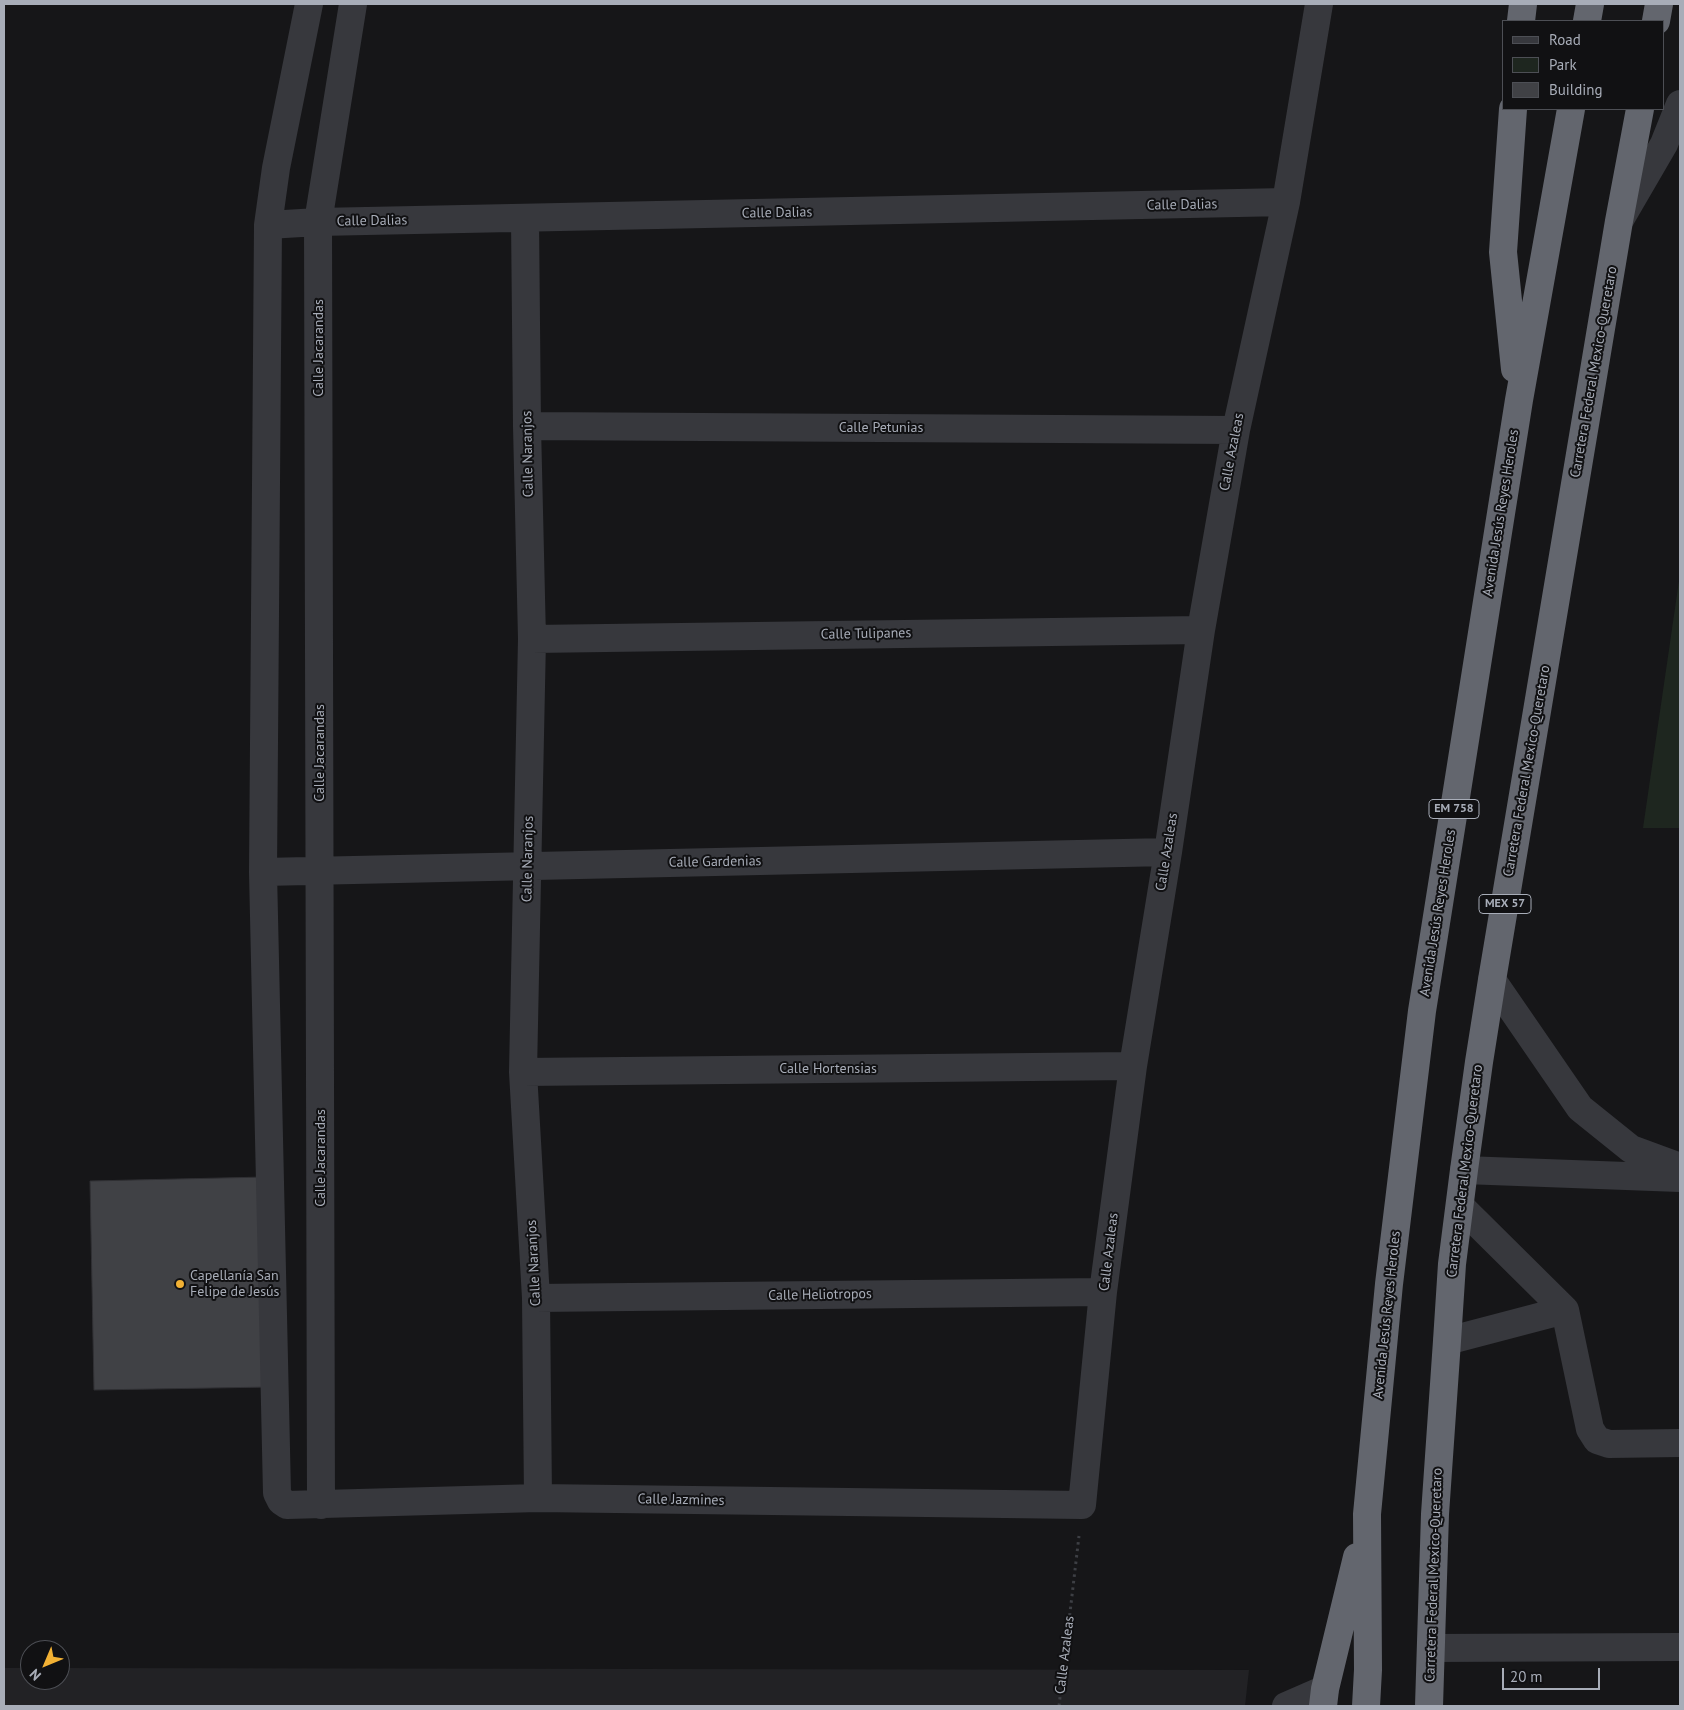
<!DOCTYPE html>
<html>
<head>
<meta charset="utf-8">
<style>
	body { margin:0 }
	#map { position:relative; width:1684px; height:1710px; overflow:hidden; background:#161618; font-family:"PT Sans",sans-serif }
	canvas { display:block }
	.frame { position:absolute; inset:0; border:5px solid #a8adb8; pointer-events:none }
	.legend { position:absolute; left:1502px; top:20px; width:162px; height:90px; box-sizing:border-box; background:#111113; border:1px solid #4d4f55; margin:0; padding:6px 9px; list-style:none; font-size:15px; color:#a8adb8 }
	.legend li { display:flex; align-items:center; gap:10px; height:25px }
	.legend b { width:25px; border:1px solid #4d4f55 }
	.north { position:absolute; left:20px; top:1640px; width:50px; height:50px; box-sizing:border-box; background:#111113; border:1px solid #4d4f55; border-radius:50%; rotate:225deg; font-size:14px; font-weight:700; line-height:20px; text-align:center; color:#a8adb8 }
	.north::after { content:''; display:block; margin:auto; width:18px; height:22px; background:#f2b134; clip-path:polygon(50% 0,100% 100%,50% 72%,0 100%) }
	.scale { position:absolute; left:1502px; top:1668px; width:98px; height:22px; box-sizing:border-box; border:2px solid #a8adb8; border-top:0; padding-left:6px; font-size:15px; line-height:18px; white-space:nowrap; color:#a8adb8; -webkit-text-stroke:4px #111113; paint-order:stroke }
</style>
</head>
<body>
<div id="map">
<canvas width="1684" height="1710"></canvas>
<div class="frame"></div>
<ul class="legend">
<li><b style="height:6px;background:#37383d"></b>Road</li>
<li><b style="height:14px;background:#1e261f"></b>Park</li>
<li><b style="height:14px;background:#404145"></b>Building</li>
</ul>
<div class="north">N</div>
<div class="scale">20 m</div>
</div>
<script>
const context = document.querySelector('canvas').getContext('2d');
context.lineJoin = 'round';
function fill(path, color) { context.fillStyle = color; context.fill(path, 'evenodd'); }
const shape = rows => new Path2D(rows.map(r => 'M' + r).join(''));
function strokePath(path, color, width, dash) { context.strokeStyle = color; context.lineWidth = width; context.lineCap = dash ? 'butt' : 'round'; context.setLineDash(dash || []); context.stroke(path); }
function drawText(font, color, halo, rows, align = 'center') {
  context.font = font + ' "PT Sans",sans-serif'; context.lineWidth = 4; context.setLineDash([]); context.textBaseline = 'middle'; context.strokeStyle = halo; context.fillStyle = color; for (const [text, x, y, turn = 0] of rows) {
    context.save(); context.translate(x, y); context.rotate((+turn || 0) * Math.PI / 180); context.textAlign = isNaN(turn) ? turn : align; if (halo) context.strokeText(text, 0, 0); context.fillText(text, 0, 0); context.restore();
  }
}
fill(shape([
	[4,1668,30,1668,30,1680,60,1680,60,1668,1249,1670,1245,1706,4,1706]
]), '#222225');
fill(shape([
	[1680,574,1680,828,1643,828]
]), '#1e261f');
const building = shape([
	[265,1177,270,1387,94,1390,90,1181,265,1177]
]);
fill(building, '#404145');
strokePath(building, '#303034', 1);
strokePath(shape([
	[1059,1706,1079,1536]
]), '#3d3f44', 3, [2.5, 4]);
strokePath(shape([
	[309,4,276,168,268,225,263,872,277,1493,281,1501,287,1505,538,1498,1082,1505,1103,1292,1133,1066,1168,852,1201,630,1236,430,1286,202,1319,4],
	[1621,218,1664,144,1680,104],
	[525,219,527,426,532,639,523,1072,536,1298,538,1498],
	[268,225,318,222,1286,202],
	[527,426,1236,430],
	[532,639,1201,630],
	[263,872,1168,852],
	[1492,980,1580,1108,1631,1149,1680,1167],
	[523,1072,1133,1066],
	[1464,1170,1680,1178],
	[1460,1206,1565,1310,1590,1429,1597,1440,1609,1444,1680,1443],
	[536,1298,1103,1292],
	[1447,1341,1565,1310],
	[321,1505,318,222,353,4],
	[1431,1648,1680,1647],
	[1286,1706,1325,1689]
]), '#37383d', 28);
strokePath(shape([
	[1521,21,1523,4],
	[1587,21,1590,4],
	[1656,21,1659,4],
	[1513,109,1503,252,1515,369],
	[1323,1706,1325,1689,1357,1557],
	[1366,1706,1368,1670,1367,1514,1389,1284,1422,1011,1519,400,1571,109],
	[1429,1706,1435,1514,1447,1341,1452,1264,1464,1170,1479,1062,1492,980,1619,221,1640,109]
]), '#63666e', 28);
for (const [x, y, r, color] of [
	[180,1284,5,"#f2b134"]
]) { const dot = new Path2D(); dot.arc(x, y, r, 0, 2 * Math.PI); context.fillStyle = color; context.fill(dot); strokePath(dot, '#111113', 2); }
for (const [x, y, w] of [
	[1454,809,50],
	[1505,904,52]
]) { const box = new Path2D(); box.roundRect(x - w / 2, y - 9.5, w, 19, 4); context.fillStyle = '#111113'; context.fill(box); strokePath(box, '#a8adb8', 1); }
drawText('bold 12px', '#a8adb8', null, [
	["EM 758",1454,809],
	["MEX 57",1505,904]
]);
drawText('14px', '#a8adb8', '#111113', [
	["Calle Dalias",1182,205,-1],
	["Calle Dalias",777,213,-1],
	["Calle Dalias",372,221,-1],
	["Calle Jacarandas",319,348,-90],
	["Carretera Federal Mexico-Queretaro",1594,372,-80],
	["Calle Petunias",881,428],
	["Calle Azaleas",1232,452,-79],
	["Calle Naranjos",528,454,-91],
	["Avenida Jesús Reyes Heroles",1501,513,-81],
	["Calle Tulipanes",866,634,-1],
	["Calle Jacarandas",320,753,-90],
	["Carretera Federal Mexico-Queretaro",1527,771,-80],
	["Calle Azaleas",1167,852,-81],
	["Calle Naranjos",528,859,-89],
	["Calle Gardenias",715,862,-1],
	["Avenida Jesús Reyes Heroles",1438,913,-81],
	["Calle Hortensias",828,1069],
	["Calle Jacarandas",321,1158,-90],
	["Carretera Federal Mexico-Queretaro",1465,1171,-83],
	["Calle Azaleas",1109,1252,-83],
	["Calle Naranjos",534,1263,-93],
	["Calle Heliotropos",820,1295,-1],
	["Avenida Jesús Reyes Heroles",1387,1315,-84],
	["Calle Jazmines",681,1500,1],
	["Carretera Federal Mexico-Queretaro",1434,1575,-88],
	["Calle Azaleas",1065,1655,-83]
]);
drawText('14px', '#a8adb8', '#111113', [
	["Capellanía San",190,1276],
	["Felipe de Jesús",190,1292]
], 'left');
</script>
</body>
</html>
